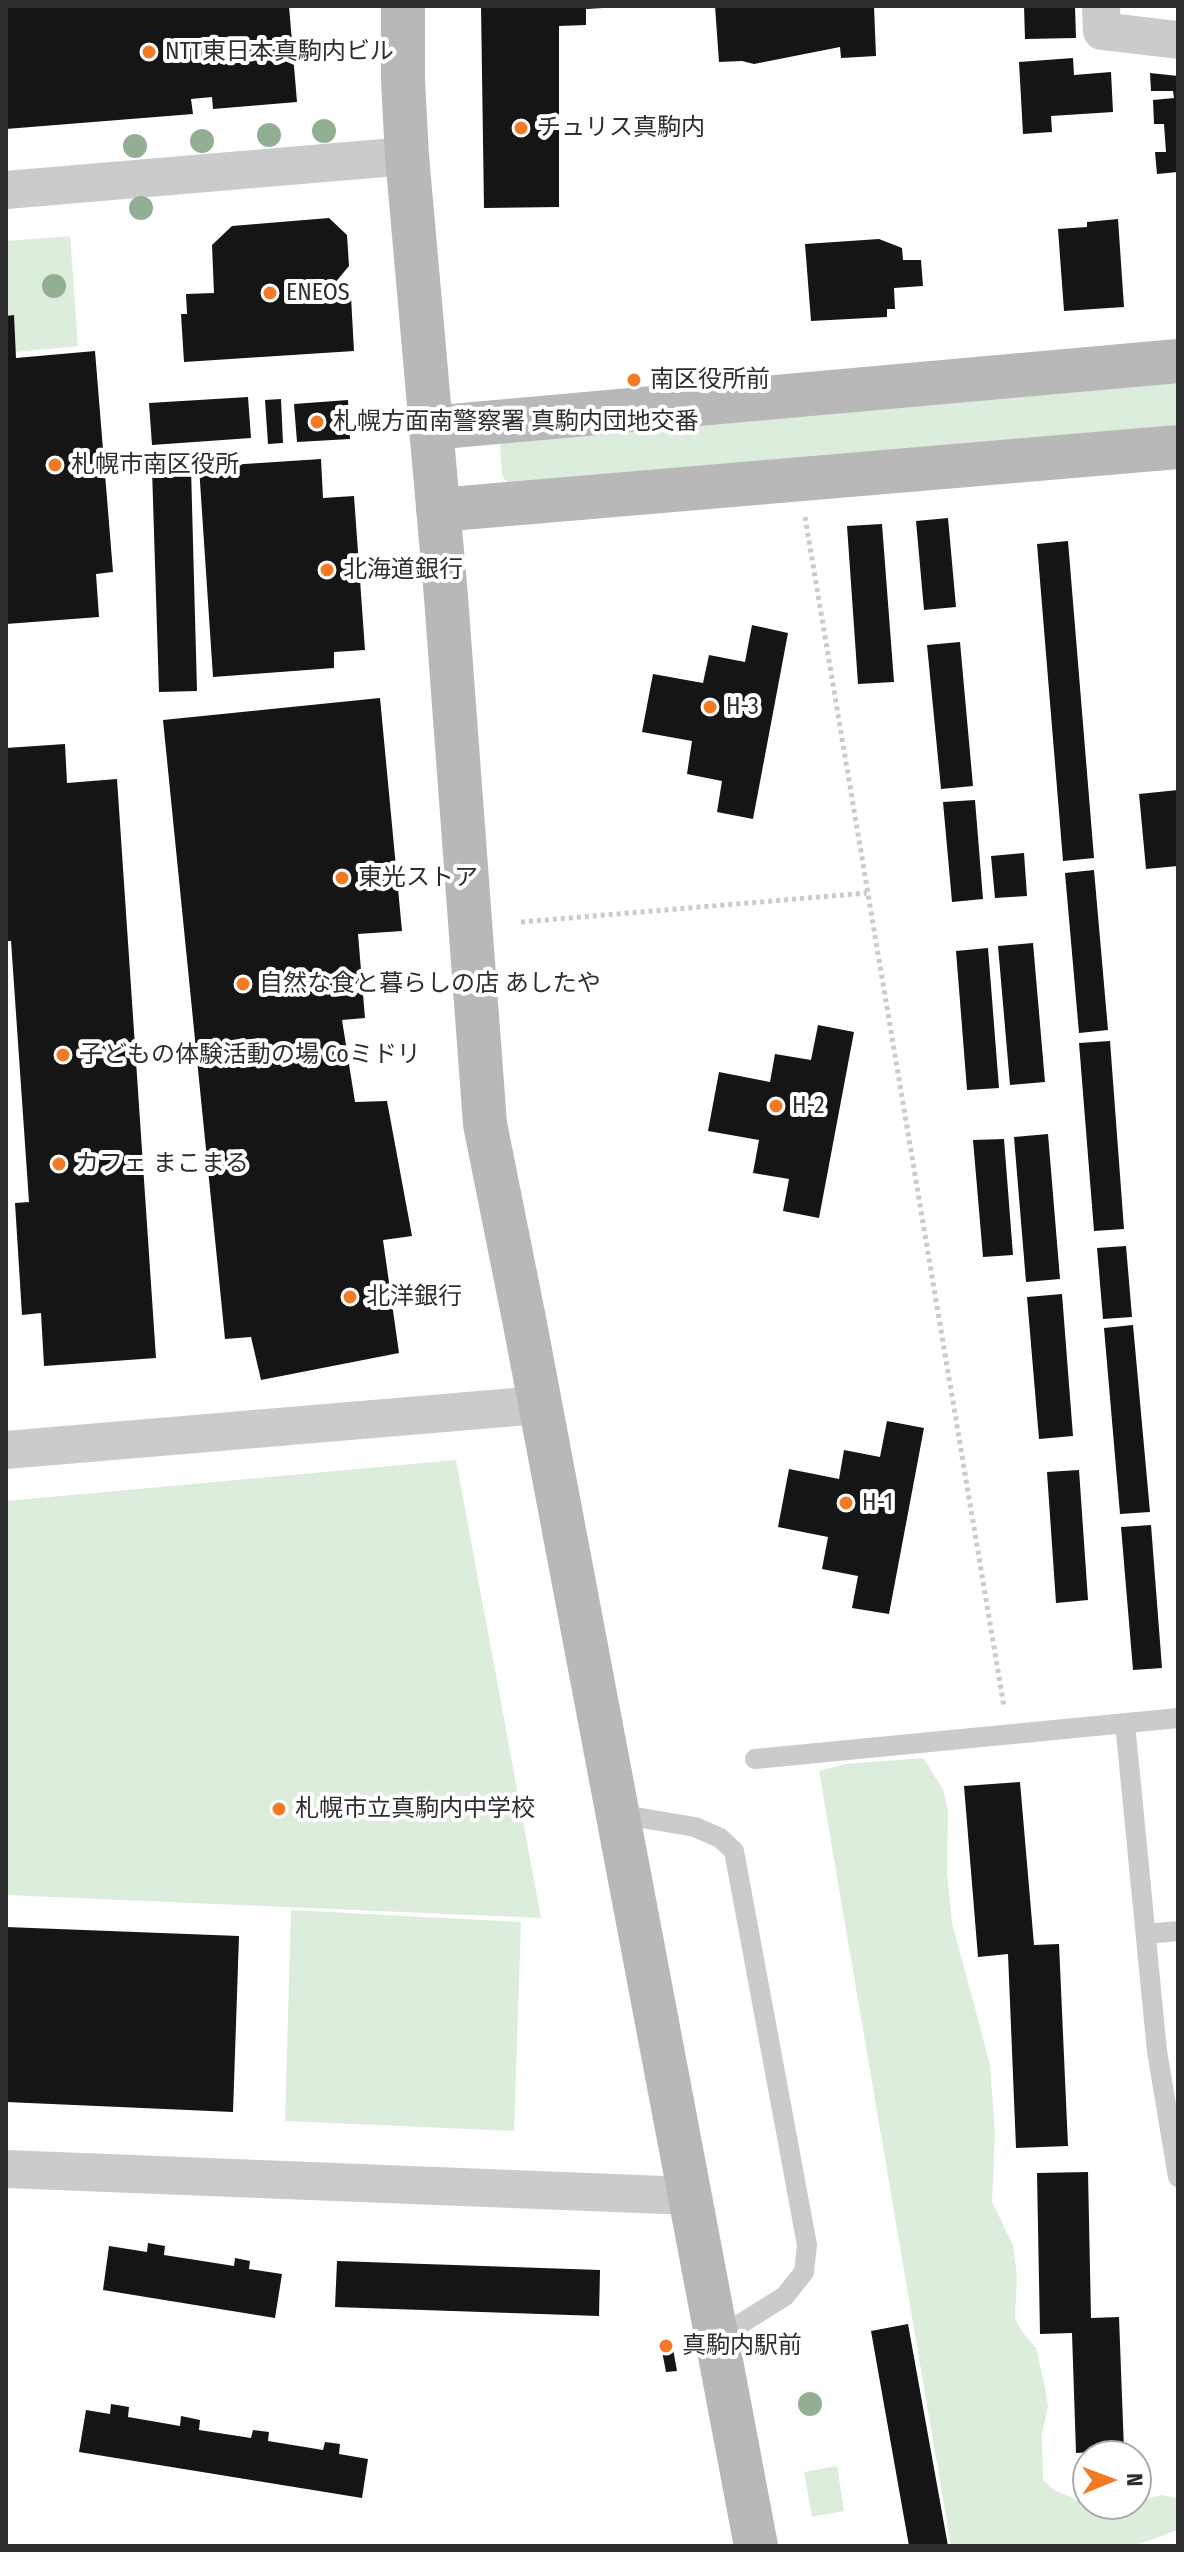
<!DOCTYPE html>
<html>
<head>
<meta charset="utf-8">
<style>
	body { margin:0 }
	#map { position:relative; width:1184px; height:2552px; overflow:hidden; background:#fff; font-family:"Fira Sans Condensed",sans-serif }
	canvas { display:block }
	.frame { position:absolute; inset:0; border:8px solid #2e2e2e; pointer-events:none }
	.north { position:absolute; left:1072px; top:2440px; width:80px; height:80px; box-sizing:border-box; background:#fff; border:2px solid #ababab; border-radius:50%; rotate:89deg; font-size:22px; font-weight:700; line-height:32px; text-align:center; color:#2e2e2e }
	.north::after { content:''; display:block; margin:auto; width:28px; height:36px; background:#f27a24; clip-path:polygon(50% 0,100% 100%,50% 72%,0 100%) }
</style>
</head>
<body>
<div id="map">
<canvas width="1184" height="2552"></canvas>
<div class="frame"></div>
<div class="north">N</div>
</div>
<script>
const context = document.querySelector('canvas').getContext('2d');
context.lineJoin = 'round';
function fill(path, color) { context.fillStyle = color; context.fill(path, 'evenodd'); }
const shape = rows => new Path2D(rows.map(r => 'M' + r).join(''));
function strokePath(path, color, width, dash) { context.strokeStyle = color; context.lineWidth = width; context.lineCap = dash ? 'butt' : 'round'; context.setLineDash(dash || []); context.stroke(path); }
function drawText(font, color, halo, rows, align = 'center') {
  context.font = font + ' "Fira Sans Condensed","Noto Sans JP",sans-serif'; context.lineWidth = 8; context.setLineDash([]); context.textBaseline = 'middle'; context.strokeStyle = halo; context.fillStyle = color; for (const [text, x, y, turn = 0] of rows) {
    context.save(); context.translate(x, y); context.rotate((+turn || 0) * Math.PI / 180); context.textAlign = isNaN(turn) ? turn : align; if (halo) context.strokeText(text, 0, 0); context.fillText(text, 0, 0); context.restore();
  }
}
fill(shape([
	[70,236,78,346,6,353,6,241],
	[1178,380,1178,425,512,484,505,480,502,474,500,446,503,440],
	[456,1460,541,1918,6,1895,6,1501],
	[923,1758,943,1789,948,1811,947,1871,952,1923,990,2064,995,2133,992,2202,1013,2245,1017,2276,1015,2318,1023,2333,1036,2348,1044,2382,1048,2406,1042,2434,1043,2480,1054,2490,1077,2500,1088,2501,1088,2504,1136,2504,1136,2501,1163,2495,1178,2499,1178,2530,1134,2546,951,2546,819,1771,845,1764],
	[291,1910,521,1922,514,2131,285,2121],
	[837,2466,844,2511,812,2517,804,2472]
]), '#dceddb');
fill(shape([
	[6,6,289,6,297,102,213,109,212,97,191,99,193,114,6,129],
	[481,6,603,6,603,8,586,9,586,25,559,26,559,207,484,208],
	[715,6,874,6,876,56,841,58,840,47,754,64,742,61,719,62],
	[1024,6,1075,6,1076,38,1025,39],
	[1073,58,1074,75,1111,72,1113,112,1051,116,1052,132,1023,134,1019,62],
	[1150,73,1178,76,1178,172,1157,174,1155,152,1166,152,1164,124,1154,124,1153,100,1174,98,1173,91,1151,91],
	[329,218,347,235,349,266,334,284,334,297,351,297,354,351,184,362,181,314,187,314,186,294,214,293,212,245,232,226],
	[1118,219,1124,307,1064,311,1058,229,1087,227,1087,222],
	[879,239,902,248,903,260,921,260,923,286,894,288,895,309,887,309,887,317,811,321,805,244],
	[14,315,16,358,95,351,113,572,96,574,99,617,6,624,6,316],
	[248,397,251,438,152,445,149,403],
	[281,399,283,443,268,444,265,400],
	[348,400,350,439,297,442,294,404],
	[321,459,323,498,354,496,365,650,334,652,334,668,213,677,199,467],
	[191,468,197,691,159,692,152,469],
	[948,518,956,607,924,610,916,521],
	[882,524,894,682,858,684,847,526],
	[1068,541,1094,858,1063,861,1037,544],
	[752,625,788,633,753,819,717,812,722,781,687,774,692,741,642,732,653,674,703,683,709,655,745,662],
	[960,642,973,786,941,789,927,645],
	[380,698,402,931,358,934,365,1018,342,1020,355,1102,387,1101,412,1236,383,1240,399,1353,261,1380,251,1337,225,1339,163,720],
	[65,744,67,783,117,779,156,1358,44,1366,41,1313,22,1315,15,1203,29,1202,11,941,6,941,6,748],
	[1178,790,1178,866,1146,869,1139,794],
	[975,800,983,899,952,902,943,802],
	[1024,853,1027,896,995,898,991,856],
	[1094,870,1108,1030,1079,1033,1065,873],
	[1033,943,1045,1082,1010,1085,998,946],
	[988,948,999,1088,967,1090,956,951],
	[818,1025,854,1032,819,1218,783,1211,789,1179,753,1173,759,1140,708,1131,719,1072,770,1082,775,1054,811,1060],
	[1110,1041,1124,1229,1094,1231,1079,1043],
	[1048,1134,1060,1279,1026,1282,1014,1137],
	[1004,1139,1013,1255,983,1257,973,1140],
	[1126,1246,1132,1317,1103,1319,1097,1248],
	[1062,1294,1073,1436,1039,1439,1027,1297],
	[1133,1325,1150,1512,1120,1514,1104,1328],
	[887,1421,924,1428,889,1614,852,1608,858,1576,822,1569,828,1537,778,1527,789,1469,839,1479,844,1450,880,1457],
	[1079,1470,1088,1600,1056,1603,1047,1472],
	[1151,1525,1162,1668,1133,1670,1121,1527],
	[1020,1782,1034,1945,1059,1944,1068,2146,1016,2148,1008,1954,978,1957,964,1786],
	[6,1927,239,1936,233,2112,6,2102],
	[1088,2172,1091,2318,1119,2317,1124,2450,1076,2453,1072,2333,1040,2334,1037,2173],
	[148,2243,165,2246,164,2255,234,2266,235,2258,250,2261,249,2269,282,2274,275,2318,103,2290,109,2246,147,2252],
	[337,2261,600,2270,599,2316,335,2307],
	[908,2324,948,2546,909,2546,871,2331],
	[673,2349,677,2371,666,2372,662,2351],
	[111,2404,129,2407,128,2417,180,2426,181,2416,200,2420,199,2430,251,2438,253,2430,269,2432,268,2441,323,2450,325,2442,340,2444,339,2454,368,2459,362,2498,79,2452,86,2410,110,2414]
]), '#151515');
strokePath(shape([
	[805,517,1004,1707],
	[521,922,867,893]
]), '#cbcbcb', 5, [4, 4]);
strokePath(shape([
	[1125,1723,1157,2051,1178,2177],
	[755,1759,1178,1718],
	[618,1814,695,1827,720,1838,734,1851,807,2245,804,2272,785,2296,718,2338],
	[1146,1934,1178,1931]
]), '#cbcbcb', 20);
strokePath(shape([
	[1101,6,1102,31,1178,40],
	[6,190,407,156],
	[6,1450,539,1405],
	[6,2169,690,2196]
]), '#cbcbcb', 38);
strokePath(shape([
	[403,6,403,81,407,156,446,597,485,1124,525,1324,756,2546],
	[430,428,1178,361],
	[438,510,1178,447]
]), '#b8b8b8', 44);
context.fillStyle = '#92af93';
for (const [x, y] of [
	[324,131],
	[269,135],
	[202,141],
	[135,146],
	[141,208],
	[54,286],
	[810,2404]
]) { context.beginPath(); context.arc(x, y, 12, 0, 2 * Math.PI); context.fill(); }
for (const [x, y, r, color] of [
	[149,52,8,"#f27a24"],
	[521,128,8,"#f27a24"],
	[270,293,8,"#f27a24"],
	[634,380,8,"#f27a24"],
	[317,422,8,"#f27a24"],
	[55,465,8,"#f27a24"],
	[327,570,8,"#f27a24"],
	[710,707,8,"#f27a24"],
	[342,878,8,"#f27a24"],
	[243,984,8,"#f27a24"],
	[63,1055,8,"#f27a24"],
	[776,1106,8,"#f27a24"],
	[59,1164,8,"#f27a24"],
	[350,1297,8,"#f27a24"],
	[846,1503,8,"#f27a24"],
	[279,1809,8,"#f27a24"],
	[666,2346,8,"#f27a24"]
]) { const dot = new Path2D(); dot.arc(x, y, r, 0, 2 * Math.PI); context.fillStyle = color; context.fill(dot); strokePath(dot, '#fff', 3); }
drawText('24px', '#2e2e2e', '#fff', [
	["NTT東日本真駒内ビル",165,52],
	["チュリス真駒内",537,128],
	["ENEOS",286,293],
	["南区役所前",650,380],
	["札幌方面南警察署 真駒内団地交番",333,422],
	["札幌市南区役所",71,465],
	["北海道銀行",343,570],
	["H-3",726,707],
	["東光ストア",358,878],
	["自然な食と暮らしの店 あしたや",259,984],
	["子どもの体験活動の場 Coミドリ",79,1055],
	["H-2",792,1106],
	["カフェ まこまる",75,1164],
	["北洋銀行",366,1297],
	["H-1",862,1503],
	["札幌市立真駒内中学校",295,1809],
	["真駒内駅前",682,2346]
], 'left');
</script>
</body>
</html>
